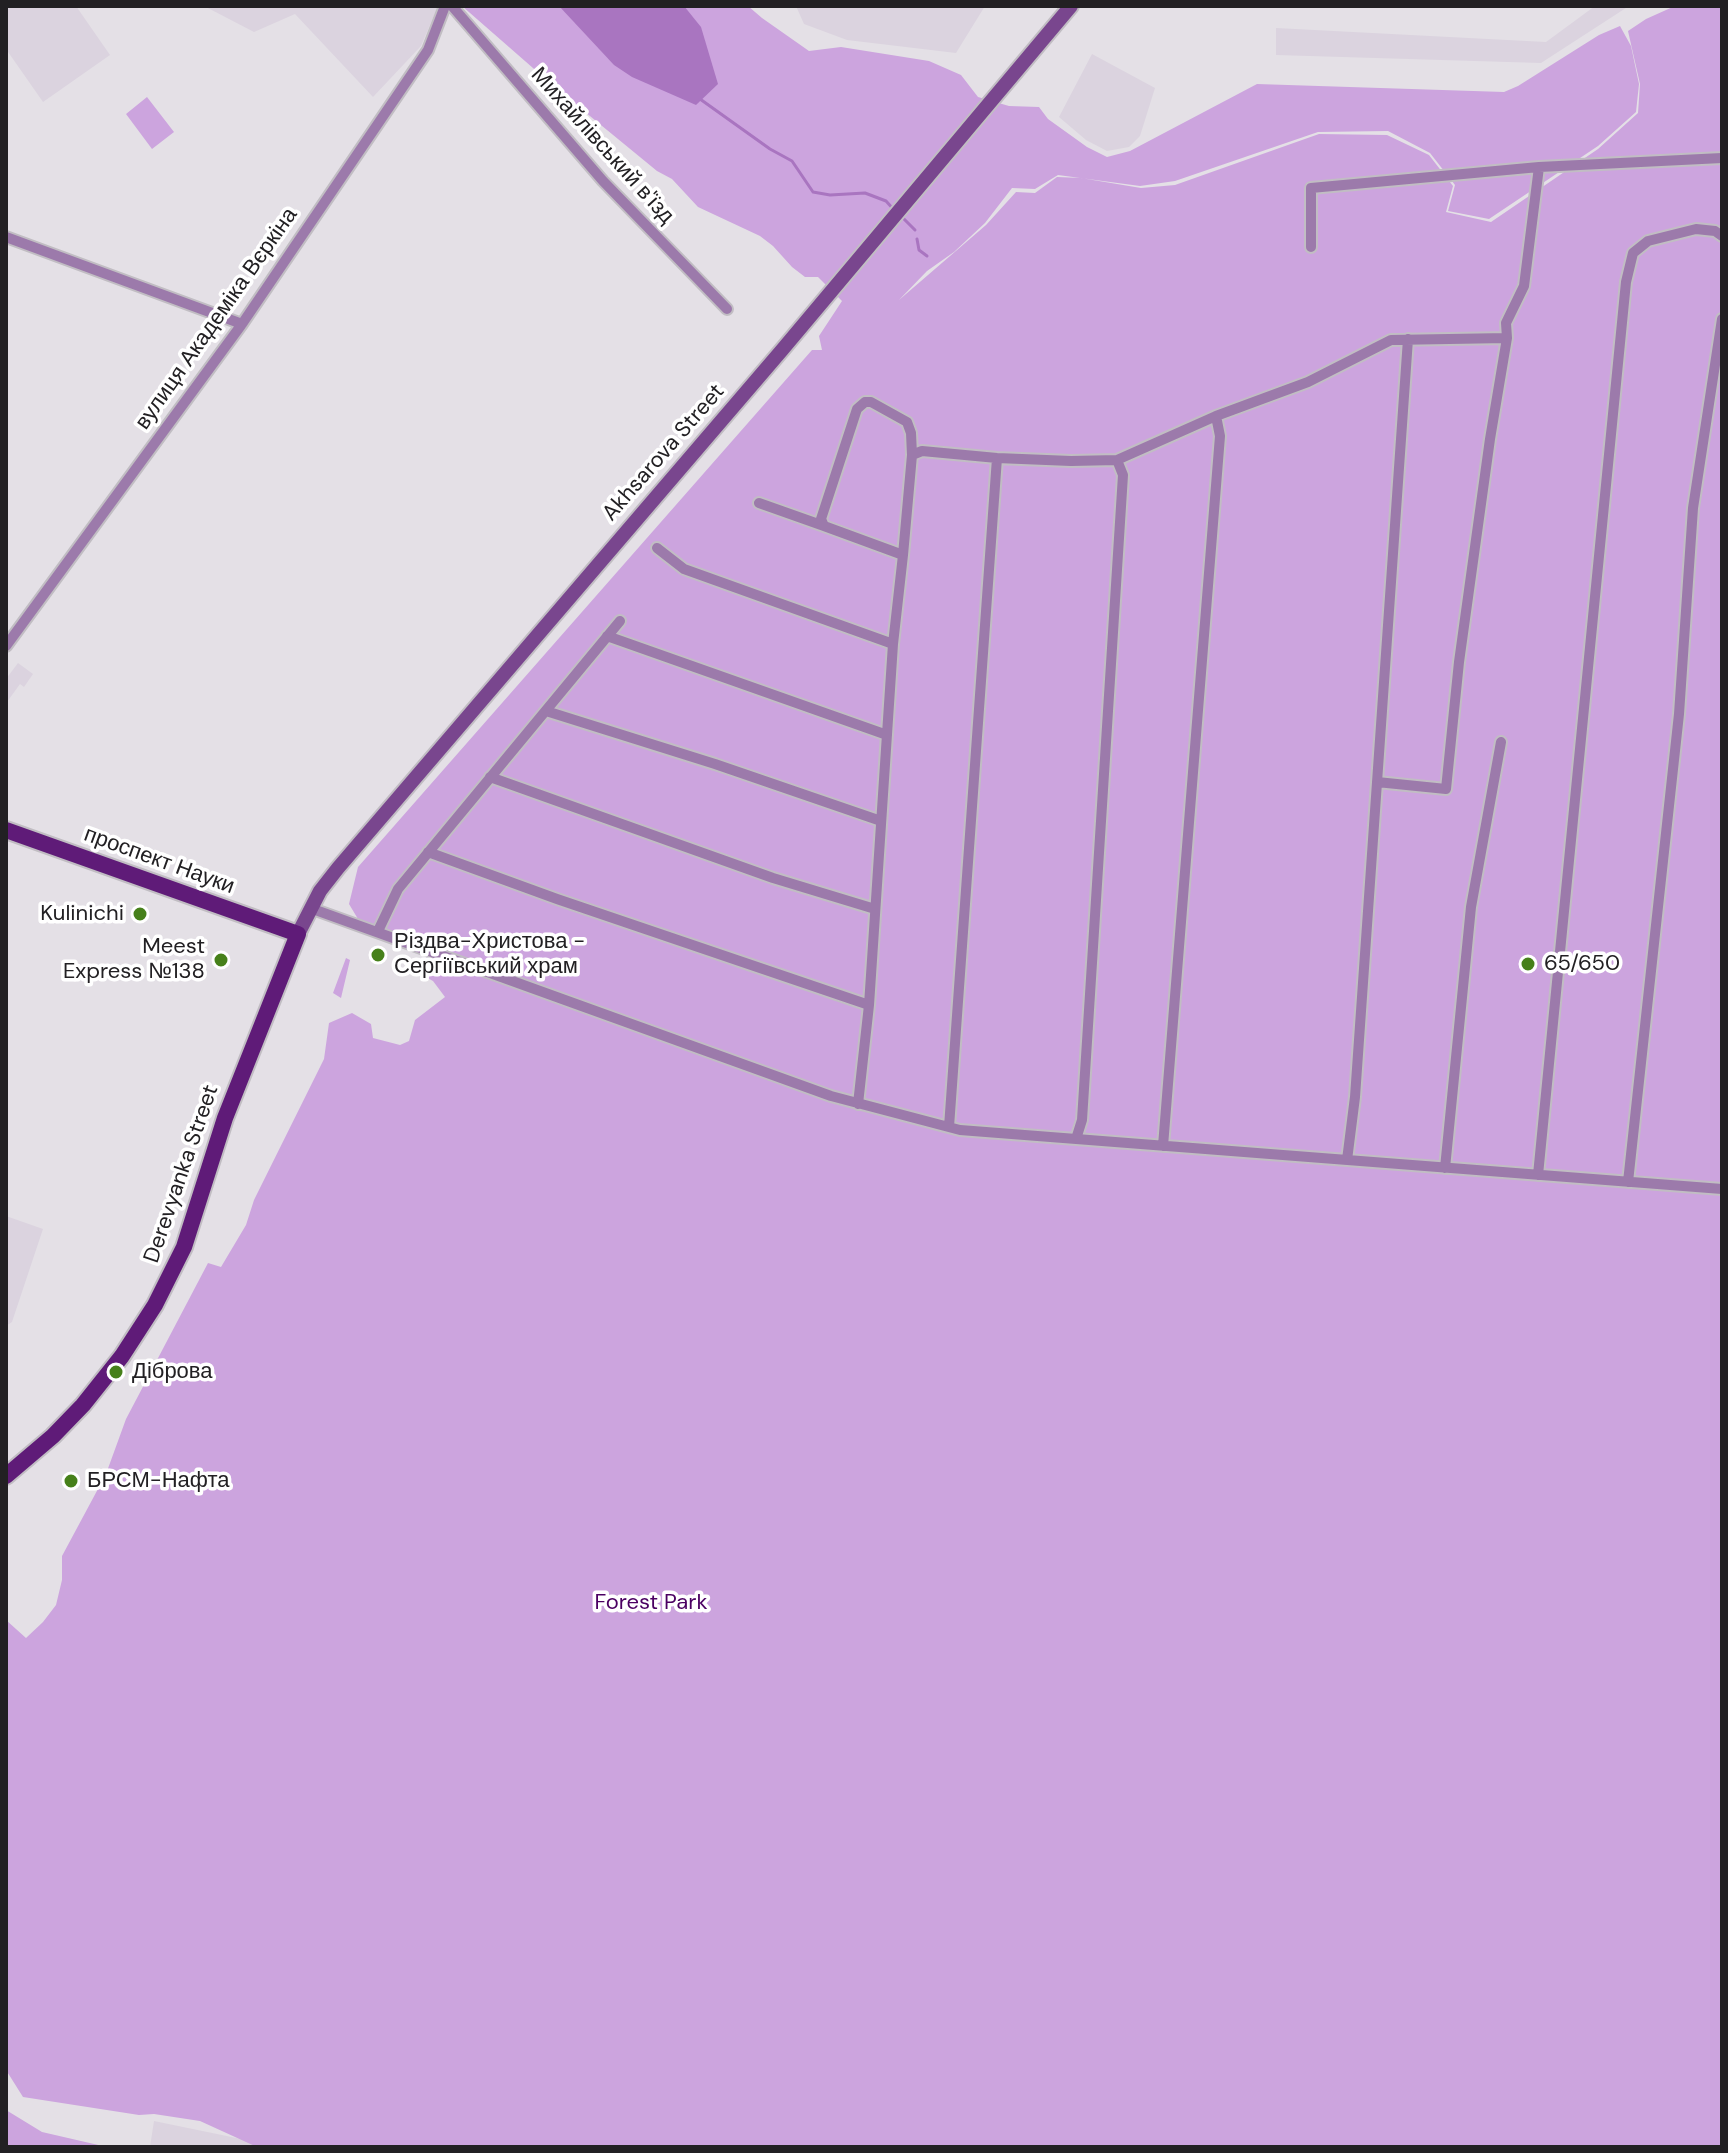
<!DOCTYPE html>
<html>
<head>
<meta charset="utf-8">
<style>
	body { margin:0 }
	#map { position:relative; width:1728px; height:2153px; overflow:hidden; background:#e4e0e6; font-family:"DM Sans",sans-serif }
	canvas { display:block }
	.frame { position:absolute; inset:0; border:8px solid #222023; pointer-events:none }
</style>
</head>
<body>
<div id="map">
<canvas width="1728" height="2153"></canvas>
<div class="frame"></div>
</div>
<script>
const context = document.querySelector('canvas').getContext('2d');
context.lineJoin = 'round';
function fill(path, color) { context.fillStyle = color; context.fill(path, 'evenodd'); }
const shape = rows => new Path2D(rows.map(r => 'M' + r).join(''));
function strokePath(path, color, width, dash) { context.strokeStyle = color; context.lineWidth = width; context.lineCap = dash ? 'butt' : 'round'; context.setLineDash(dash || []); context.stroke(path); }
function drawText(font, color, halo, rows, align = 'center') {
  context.font = font + ' "DM Sans",sans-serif'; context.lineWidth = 7; context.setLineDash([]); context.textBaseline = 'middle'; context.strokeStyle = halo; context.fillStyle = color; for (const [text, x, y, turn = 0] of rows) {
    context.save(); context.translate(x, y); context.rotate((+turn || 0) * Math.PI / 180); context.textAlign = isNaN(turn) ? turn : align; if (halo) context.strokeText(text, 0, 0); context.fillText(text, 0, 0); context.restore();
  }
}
fill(shape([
	[6,6,76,6,110,55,43,102,6,49],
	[204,6,438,6,421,46,373,97,295,14,254,32],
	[796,6,985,6,956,53,847,40,804,24],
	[1595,6,1629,6,1541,63,1276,55,1276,28,1546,42],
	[1092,54,1155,88,1140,136,1129,147,1107,151,1086,140,1059,117],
	[18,663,33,674,24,687,20,684,7,702,6,679],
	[6,1216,43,1229,12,1322,6,1326],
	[154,2121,280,2147,150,2147]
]), '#dbd3df');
fill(shape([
	[462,6,748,6,762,18,809,51,841,47,929,61,961,75,978,97,1009,106,1039,107,1048,119,1087,147,1107,157,1130,151,1257,84,1504,92,1518,86,1599,35,1620,26,1631,46,1639,84,1636,112,1598,146,1489,219,1448,211,1455,185,1430,153,1388,131,1318,132,1175,181,1140,186,1058,175,1035,189,1012,188,985,223,954,252,927,271,899,300,986,225,1016,192,1035,193,1057,177,1081,178,1141,188,1175,185,1319,134,1387,135,1429,155,1453,186,1446,212,1491,222,1598,149,1638,113,1640,84,1628,31,1646,19,1675,6,1722,6,1722,2147,257,2147,200,2121,154,2114,139,2115,23,2097,6,2070,6,1620,26,1638,43,1622,56,1605,62,1580,62,1556,106,1474,126,1419,208,1263,221,1267,246,1225,254,1200,324,1059,329,1023,352,1013,371,1024,373,1038,400,1045,409,1041,415,1020,445,997,433,981,409,968,414,962,426,958,427,948,358,919,349,904,358,867,812,350,822,350,819,336,842,301,818,277,805,277,792,267,773,246,760,236,698,207,672,179,657,171,557,89],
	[147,97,174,132,152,149,126,114],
	[346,958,350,960,341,998,333,993],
	[6,2110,42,2132,107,2147,6,2147]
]), '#cca4de');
fill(shape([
	[559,6,684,6,701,27,718,84,696,105,632,77,614,65]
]), '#a975c0');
strokePath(shape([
	[700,99,770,149,792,161,813,192,830,195,865,193,886,201,895,211],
	[901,216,915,230],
	[917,239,919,250,927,256]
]), '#a975c0', 3);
const street = shape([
	[452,6,603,181,727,309],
	[6,237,242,324],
	[1311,247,1311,188,1539,167,1722,158],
	[912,455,922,451,997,458,1071,461,1117,460,1216,416,1308,382,1391,340,1507,338],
	[759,503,824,526],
	[657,548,684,569,893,644],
	[607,636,887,735],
	[6,646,242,324,428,50,445,6],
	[546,711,715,764,881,821],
	[490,777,773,878,875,909],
	[1377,782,1446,789,1459,662,1490,439,1507,338,1506,323,1524,286,1539,167],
	[428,852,557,899,869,1005],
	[310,908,831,1096,960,1130,1722,1189],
	[378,931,398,889,620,621],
	[858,1104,869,1005,893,644,903,555,912,455,911,433,907,422,871,402,865,402,857,409,821,519,824,526,903,555],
	[949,1127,997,458],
	[1076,1139,1082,1120,1123,475,1117,460],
	[1163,1146,1220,436,1216,416],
	[1347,1160,1355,1097,1408,339],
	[1445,1168,1471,907,1501,742],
	[1538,1175,1626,282,1633,253,1648,241,1696,229,1715,231,1722,236],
	[1628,1182,1679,714,1693,508,1722,319]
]);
const secondary = shape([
	[298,934,320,891,338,868,782,350,1071,6]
]);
const primary = shape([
	[6,830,298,934,225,1118,184,1247,155,1305,122,1356,83,1405,53,1436,6,1476]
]);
strokePath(street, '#c1bdc3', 14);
strokePath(secondary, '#c1bdc3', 18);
strokePath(primary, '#c1bdc3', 20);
strokePath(street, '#9c7aab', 10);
strokePath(secondary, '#79468e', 14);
strokePath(primary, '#5f1b78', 16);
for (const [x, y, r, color] of [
	[140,914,8,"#46801a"],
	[378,955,8,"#46801a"],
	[221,960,8,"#46801a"],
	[1528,964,8,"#46801a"],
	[116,1372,8,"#46801a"],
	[71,1481,8,"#46801a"]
]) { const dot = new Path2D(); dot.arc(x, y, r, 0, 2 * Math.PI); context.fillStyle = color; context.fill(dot); strokePath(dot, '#fff', 3); }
drawText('22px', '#222023', '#fff', [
	["Михайлівський в'їзд",602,146,48],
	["вулиця Академіка Вєркіна",217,319,-55],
	["Akhsarova Street",664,453,-49],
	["проспект Науки",159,861,20],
	["Derevyanka Street",182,1174,-71]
]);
drawText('22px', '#222023', '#fff', [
	["Kulinichi",124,914,"right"],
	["Різдва-Христова -",394,942],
	["Сергіївський храм",394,967],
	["Meest",205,947,"right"],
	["Express №138",205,972,"right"],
	["65/650",1544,964],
	["Діброва",132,1372],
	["БРСМ-Нафта",87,1481]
], 'left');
drawText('22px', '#4b0062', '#fff', [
	["Forest Park",651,1603]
]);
</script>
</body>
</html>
